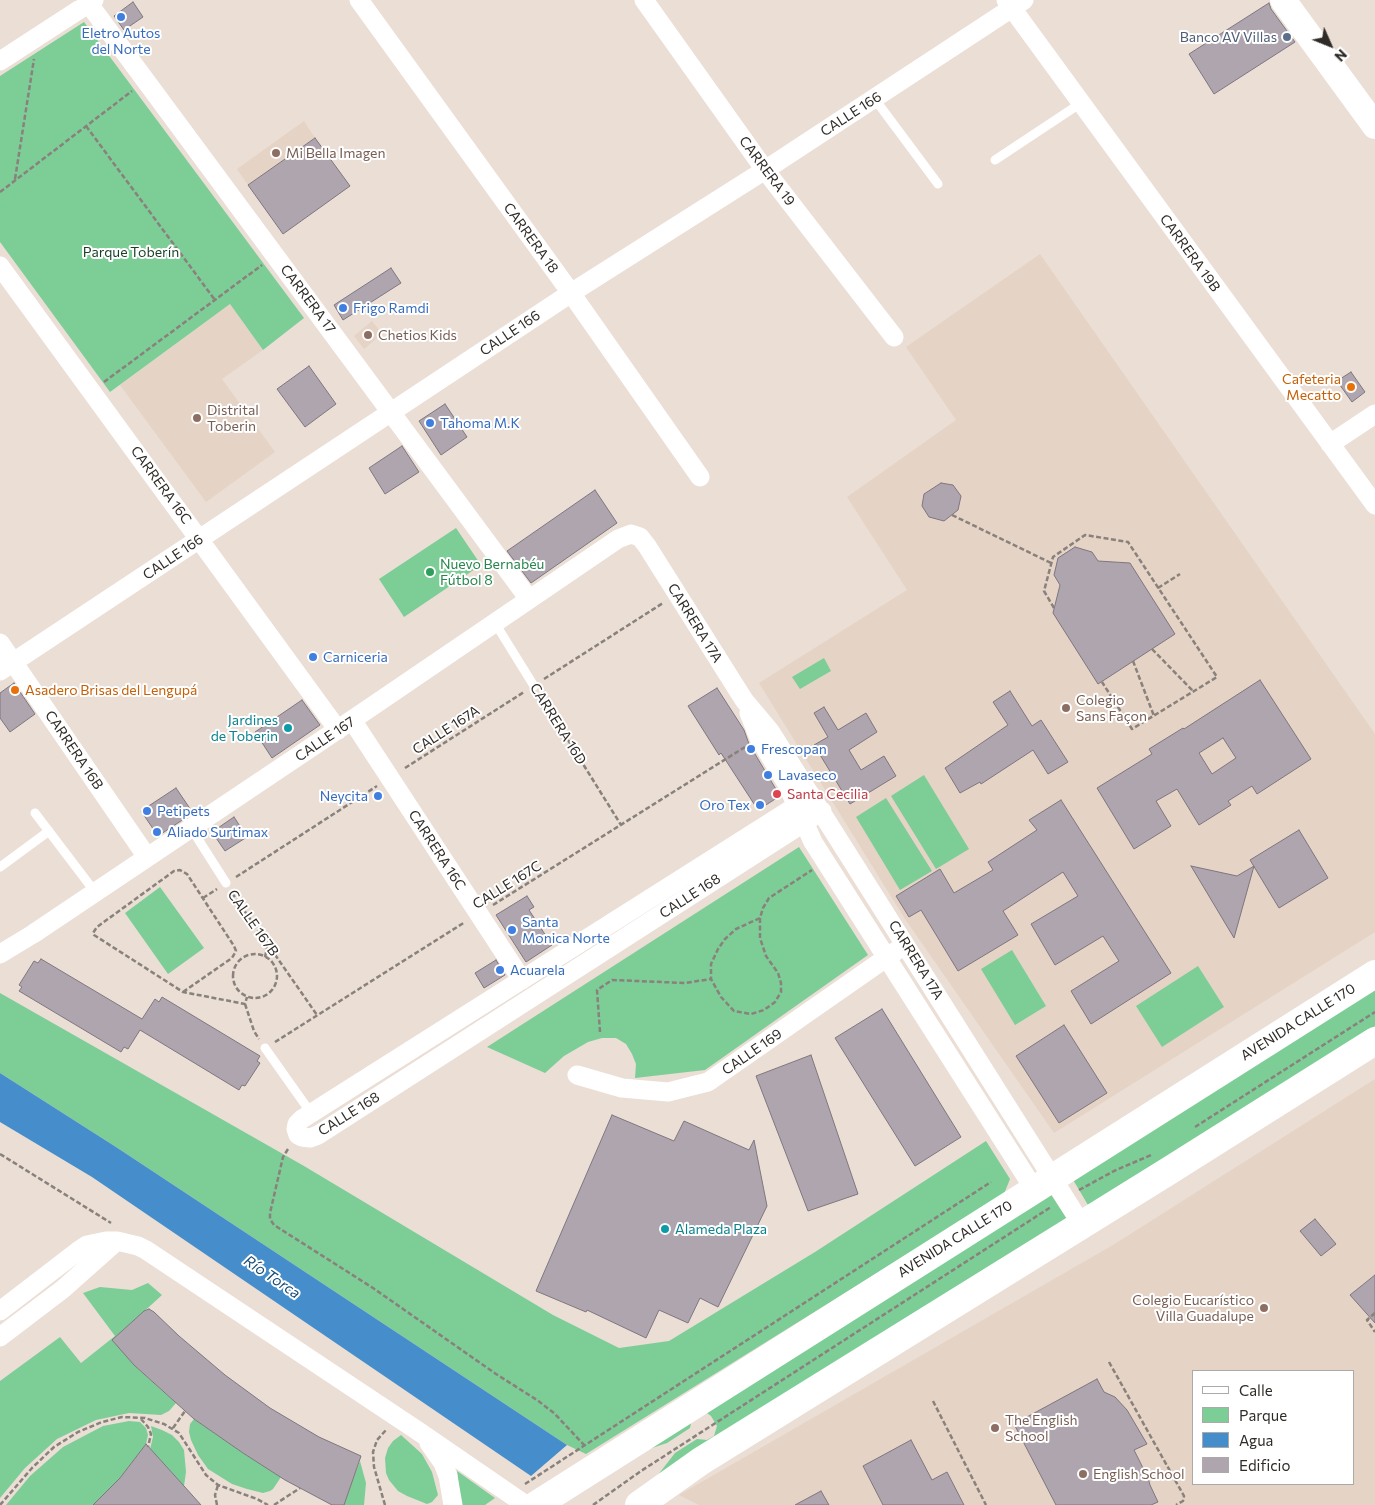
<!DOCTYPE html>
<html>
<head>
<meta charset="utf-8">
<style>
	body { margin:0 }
	#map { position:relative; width:1375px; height:1505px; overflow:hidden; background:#eaded5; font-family:Commissioner,sans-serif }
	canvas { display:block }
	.legend { position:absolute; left:1192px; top:1370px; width:162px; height:115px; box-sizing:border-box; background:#fff; border:1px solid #acaaa9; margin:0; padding:6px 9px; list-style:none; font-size:15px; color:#2f2b27 }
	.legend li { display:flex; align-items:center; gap:10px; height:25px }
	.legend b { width:25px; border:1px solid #acaaa9 }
	.north { position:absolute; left:1305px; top:20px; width:50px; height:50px; -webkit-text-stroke:4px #fff; paint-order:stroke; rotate:134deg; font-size:14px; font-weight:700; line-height:20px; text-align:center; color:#2f2b27 }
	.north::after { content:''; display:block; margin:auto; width:18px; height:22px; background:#2f2b27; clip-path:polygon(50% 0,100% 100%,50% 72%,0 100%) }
</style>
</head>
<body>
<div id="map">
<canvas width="1375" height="1505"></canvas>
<ul class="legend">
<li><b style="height:6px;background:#fff"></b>Calle</li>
<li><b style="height:14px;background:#7dcd97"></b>Parque</li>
<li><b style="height:14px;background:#458ecb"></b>Agua</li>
<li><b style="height:14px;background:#afa5af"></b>Edificio</li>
</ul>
<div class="north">N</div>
</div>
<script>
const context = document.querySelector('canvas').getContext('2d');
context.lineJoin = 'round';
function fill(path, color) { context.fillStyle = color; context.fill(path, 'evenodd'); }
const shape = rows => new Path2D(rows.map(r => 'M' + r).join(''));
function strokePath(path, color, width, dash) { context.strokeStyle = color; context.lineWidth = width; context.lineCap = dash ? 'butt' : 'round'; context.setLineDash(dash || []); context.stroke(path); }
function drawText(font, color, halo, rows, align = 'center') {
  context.font = font + ' Commissioner,sans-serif'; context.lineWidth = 4; context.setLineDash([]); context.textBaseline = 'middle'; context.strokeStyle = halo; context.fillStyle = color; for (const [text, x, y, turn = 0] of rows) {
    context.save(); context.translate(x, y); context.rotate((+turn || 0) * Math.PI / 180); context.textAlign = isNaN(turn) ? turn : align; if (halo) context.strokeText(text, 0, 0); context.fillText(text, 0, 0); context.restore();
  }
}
fill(shape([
	[304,121,315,138,248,185,237,169],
	[1040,254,1375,734,1375,932,1054,1133,905,919,759,683,907,590,847,497,956,420,906,347],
	[230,304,263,350,222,379,275,452,206,502,120,385],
	[372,321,382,334,364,349,354,336],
	[1375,1079,1375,1505,699,1505,679,1495,1113,1245],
	[1194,1371,1354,1371,1354,1484,1194,1484]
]), '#e5d3c5');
fill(shape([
	[84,22,304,318,263,350,230,304,110,392,0,242,0,76],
	[456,528,481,565,404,617,379,579],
	[824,658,831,671,800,689,792,677],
	[924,775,969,849,936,869,891,796],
	[886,798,932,871,900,890,856,817],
	[799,847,868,955,705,1070,635,1078,636,1064,632,1054,626,1044,616,1038,602,1038,588,1042,564,1056,545,1073,487,1047],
	[160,887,204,948,168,974,125,913],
	[1012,950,1046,1006,1015,1025,981,969],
	[1198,966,1224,1007,1162,1047,1136,1006],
	[1375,983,1375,1026,1093,1207,1088,1205,1072,1178],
	[0,993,304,1166,553,1315,619,1348,669,1341,815,1252,986,1141,1010,1179,1004,1194,586,1454,567,1445,116,1147,0,1073],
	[1050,1193,1067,1219,654,1480,675,1453,697,1439,707,1440,714,1436,717,1426,711,1416,707,1413,692,1419,690,1428,667,1443,637,1453],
	[148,1283,162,1295,115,1338,134,1365,176,1403,169,1411,161,1415,129,1413,96,1420,57,1439,25,1468,0,1498,0,1381,60,1337,81,1363,115,1336,83,1293,100,1287,132,1290],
	[194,1419,243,1453,281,1477,273,1489,270,1491,263,1493,247,1489,232,1484,208,1469,198,1455,191,1440,189,1432,190,1424],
	[129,1421,140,1422,146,1428,148,1435,146,1444,120,1478,93,1505,6,1505,30,1476,63,1447,103,1426],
	[151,1426,162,1430,172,1435,179,1442,184,1450,186,1472,184,1486,150,1449,153,1437],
	[401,1435,422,1454,432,1472,438,1495,432,1502,427,1504,407,1496,398,1491,389,1480,386,1473,385,1458,388,1448,393,1441],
	[360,1461,366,1483,364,1505,343,1505],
	[457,1471,495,1498,485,1505,461,1505]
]), '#7dcd97');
fill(shape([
	[0,1073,116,1147,567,1445,531,1476,92,1177,0,1122]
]), '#458ecb');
const building = shape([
	[133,2,143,17,124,30,114,16,133,2],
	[1269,3,1271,9,1295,42,1214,94,1189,54,1269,3],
	[315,138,350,186,283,234,248,185,315,138],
	[391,268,401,283,343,320,334,305,391,268],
	[309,366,336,404,305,427,277,389,309,366],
	[1351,372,1365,392,1352,402,1337,381,1351,372],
	[445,404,467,437,441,455,419,421,445,404],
	[402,446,419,472,385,494,369,468,402,446],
	[941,483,953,485,961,496,958,510,944,521,929,517,922,506,924,494,941,483],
	[595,490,617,523,531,583,507,551,595,490],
	[1075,547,1092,552,1098,561,1130,563,1175,634,1098,684,1053,613,1060,585,1054,575,1058,558,1075,547],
	[1260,680,1311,759,1257,794,1252,786,1228,801,1231,805,1199,825,1177,789,1156,801,1171,826,1134,849,1097,788,1152,754,1149,749,1183,728,1184,729,1260,680],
	[1223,738,1236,758,1212,774,1199,753,1223,738],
	[14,683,35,714,10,732,0,718,0,693,14,683],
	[717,688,744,730,749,744,780,796,758,810,721,753,719,755,688,706,717,688],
	[1010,691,1032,726,1041,720,1068,762,1048,774,1033,750,981,784,980,782,960,793,945,768,1008,725,993,702,1010,691],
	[302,700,320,725,272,758,255,732,302,700],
	[824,707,838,730,866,713,877,732,849,750,861,770,884,756,896,776,850,804,814,745,828,737,814,713,824,707],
	[176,788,193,813,158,836,141,811,176,788],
	[1061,800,1171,973,1091,1024,1071,991,1119,961,1103,936,1055,965,1031,924,1078,896,1063,872,1003,911,1018,935,958,971,921,910,909,917,896,896,940,869,954,893,993,870,988,862,1037,830,1029,820,1061,800],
	[234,817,247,837,225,851,212,832,234,817],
	[1299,830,1328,878,1279,908,1250,860,1299,830],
	[1191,866,1237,876,1254,866,1234,938,1191,866],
	[527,896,534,907,529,910,552,945,526,962,496,915,527,896],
	[41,959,142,1019,155,999,159,1002,162,997,260,1056,257,1061,260,1063,245,1086,242,1085,239,1090,140,1030,128,1049,124,1047,121,1052,19,991,22,987,19,985,34,961,38,963,41,959],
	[496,960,505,975,484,988,475,973,496,960],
	[882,1009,961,1137,915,1166,835,1038,882,1009],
	[1064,1025,1107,1093,1059,1123,1016,1056,1064,1025],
	[811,1055,858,1194,808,1211,756,1076,811,1055],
	[612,1115,674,1141,684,1121,749,1150,754,1140,767,1206,718,1307,700,1298,688,1323,659,1310,646,1338,587,1310,586,1312,536,1291,612,1115],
	[1315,1219,1336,1244,1321,1256,1300,1231,1315,1219],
	[1375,1275,1375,1323,1350,1295,1375,1275],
	[149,1309,154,1312,179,1336,225,1375,270,1408,319,1437,361,1456,344,1505,332,1505,285,1480,243,1453,194,1419,134,1365,112,1340,144,1311,149,1309],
	[1097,1379,1104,1392,1115,1397,1127,1410,1147,1444,1134,1450,1148,1478,1150,1485,1158,1502,1151,1505,1056,1505,1014,1424,1097,1379],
	[911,1440,932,1480,947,1472,964,1505,883,1505,863,1466,911,1440],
	[146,1444,184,1486,201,1505,93,1505,120,1478,146,1444],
	[821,1491,829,1505,795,1505,821,1491]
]);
fill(building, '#afa5af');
strokePath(building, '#7f767f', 1);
strokePath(shape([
	[86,126,215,300],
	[15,179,34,59],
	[0,192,132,91],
	[104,382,262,265],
	[952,515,1051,563],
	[1158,588,1180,574],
	[1054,608,1044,591,1053,557,1085,535,1128,542,1217,677,1132,729,1102,682],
	[1152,649,1193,691],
	[1133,661,1154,716],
	[544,679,663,603],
	[540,695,621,825],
	[405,768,524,692],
	[236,877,377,786],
	[232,893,317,1015],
	[203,898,217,889],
	[493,905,745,747],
	[760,918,760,938,766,956,778,973,781,983,781,992,775,1002,764,1010,751,1014,734,1011,721,997,711,979,711,964,718,949,725,939,736,929,760,918,763,908,769,898,812,870],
	'233 976a22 22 0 1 1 44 0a22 22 0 1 1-44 0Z',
	[265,957,268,944],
	[183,992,232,958,236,951,234,946,187,874,180,870,174,871,97,927,93,933,94,935,183,992,245,1004,247,997],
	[245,1004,254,1031,259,1039],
	[600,1032,597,990,612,980,685,983,711,979],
	[275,1042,465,922],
	[1195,1127,1375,1012],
	[288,1149,283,1157,270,1213,270,1219,274,1225,373,1288,496,1374,537,1400,554,1413,584,1445],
	[0,1154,111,1223],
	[1079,1190,1114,1171,1151,1155],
	[1375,1313,1367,1320,1375,1332],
	[1109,1362,1184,1496,1183,1501,1176,1505],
	[933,1401,986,1505],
	[141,1419,148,1427,151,1434,148,1447],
	[173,1428,185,1411],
	[525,1484,991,1182],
	[0,1505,32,1468,54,1447,78,1432,102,1422,122,1417,145,1418,164,1424,179,1433,206,1475,218,1485,257,1499,268,1505],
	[217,1505,215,1495,218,1485],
	[274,1505,300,1488],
	[385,1505,374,1467,373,1452,377,1440,386,1430],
	[593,1505,641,1471,1051,1207]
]), '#89817b', 2.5, [5, 2.5]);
strokePath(shape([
	[874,98,938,184],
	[995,160,1081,103],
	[495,623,534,686],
	[35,813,95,892],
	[191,828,226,883],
	[0,867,49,831],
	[265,1048,311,1113]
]), '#fff', 9);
strokePath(shape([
	[86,0,529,599],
	[359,0,571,293,700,477],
	[644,0,765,170,894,337],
	[1006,0,1375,505],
	[0,61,94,0],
	[0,266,338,730],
	[1330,444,1375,414],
	[0,643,147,857],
	[0,671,571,293,765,170,1024,0],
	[749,713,759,738,787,784,813,842,1034,1189],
	[352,720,522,980],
	[812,796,302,1119,297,1124,296,1129,298,1135,302,1137,310,1138,318,1135,822,811],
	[0,954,33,934,352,720,618,539,631,534,640,537,647,546,744,700,770,731,1082,1225],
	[577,1075,622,1088,668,1092,708,1082,896,951],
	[0,1311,78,1251,87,1245,106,1241,117,1241,138,1246,146,1250,418,1431,526,1505],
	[0,1337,63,1289,117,1241],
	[429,1443,443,1463,448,1476,453,1505]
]), '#fff', 19);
strokePath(shape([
	[1283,0,1375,126]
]), '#fff', 26);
strokePath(shape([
	[536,1505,1375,974],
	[639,1505,701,1461,1167,1172,1375,1041]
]), '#fff', 28);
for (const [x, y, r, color] of [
	[121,17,5,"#3f7fe0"],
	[1287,37,5,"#5c6f8a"],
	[276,153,5,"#8d6e63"],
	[343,308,5,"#3f7fe0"],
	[368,335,5,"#8d6e63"],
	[1351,387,5,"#e8710a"],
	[197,418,5,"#8d6e63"],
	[430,423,5,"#3f7fe0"],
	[430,572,5,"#2e9e5b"],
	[313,657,5,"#3f7fe0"],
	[15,690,5,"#e8710a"],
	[1066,708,5,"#8d6e63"],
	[288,728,5,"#0f9aa8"],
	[751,749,5,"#3f7fe0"],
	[768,775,5,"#3f7fe0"],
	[777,794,5,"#e0444e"],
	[378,796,5,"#3f7fe0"],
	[760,805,5,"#3f7fe0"],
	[147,811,5,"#3f7fe0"],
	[157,832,5,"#3f7fe0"],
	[512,930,5,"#3f7fe0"],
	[500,970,5,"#3f7fe0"],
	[665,1229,5,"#0f9aa8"],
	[1264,1308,5,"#8d6e63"],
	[995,1428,5,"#8d6e63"],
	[1083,1474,5,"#8d6e63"]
]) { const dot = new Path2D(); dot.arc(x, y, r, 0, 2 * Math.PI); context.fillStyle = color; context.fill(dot); strokePath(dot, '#fff', 2); }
drawText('14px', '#366cbe', '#fff', [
	["Eletro Autos",121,33,"center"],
	["del Norte",121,49,"center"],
	["Frigo Ramdi",353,308],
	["Tahoma M.K",440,423],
	["Carniceria",323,657],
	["Frescopan",761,749],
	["Lavaseco",778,775],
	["Neycita",368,796,"right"],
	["Oro Tex",750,805,"right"],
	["Petipets",157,811],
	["Aliado Surtimax",167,832],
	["Santa",522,922],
	["Monica Norte",522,938],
	["Acuarela",510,970]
], 'left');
drawText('14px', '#4e5e75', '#fff', [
	["Banco AV Villas",1277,37]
], 'right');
drawText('14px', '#2f2b27', '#fff', [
	["CALLE 166",851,114,-33],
	["CARRERA 19",767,171,53],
	["CARRERA 18",531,238,54],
	["CARRERA 19B",1190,253,54],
	["CARRERA 17",308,299,53],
	["CALLE 166",510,333,-34],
	["CARRERA 16C",161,485,54],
	["CALLE 166",173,557,-34],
	["CARRERA 17A",695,623,58],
	["CARRERA 16D",558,724,58],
	["CALLE 167A",446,730,-33],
	["CALLE 167",325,739,-34],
	["CARRERA 16B",74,750,56],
	["CARRERA 16C",437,850,57],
	["CALLE 167C",507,885,-32],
	["CALLE 168",690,896,-33],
	["CALLE 167B",253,923,55],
	["CARRERA 17A",916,960,58],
	["AVENIDA CALLE 170",1298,1022,-32],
	["CALLE 169",752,1052,-35],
	["CALLE 168",349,1114,-32],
	["AVENIDA CALLE 170",955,1239,-32]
]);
drawText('14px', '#785e54', '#fff', [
	["Mi Bella Imagen",286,153],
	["Chetios Kids",378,335],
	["Distrital",207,410],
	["Toberin",207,426],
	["Colegio",1076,700],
	["Sans Façon",1076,716],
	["Colegio Eucarístico",1254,1300,"right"],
	["Villa Guadalupe",1254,1316,"right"],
	["The English",1005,1420],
	["School",1005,1436],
	["English School",1093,1474]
], 'left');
drawText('14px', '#1a3e27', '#fff', [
	["Parque Toberín",131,252]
]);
drawText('14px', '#c56008', '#fff', [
	["Cafeteria",1341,379],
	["Mecatto",1341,395],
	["Asadero Brisas del Lengupá",25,690,"left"]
], 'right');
drawText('14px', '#27864d', '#fff', [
	["Nuevo Bernabéu",440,564],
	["Fútbol 8",440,580]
], 'left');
drawText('14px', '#0d838f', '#fff', [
	["Jardines",278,720],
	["de Toberin",278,736],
	["Alameda Plaza",675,1229,"left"]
], 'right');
drawText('14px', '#be3a42', '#fff', [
	["Santa Cecilia",787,794]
], 'left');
drawText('italic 15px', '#174c75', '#fff', [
	["Río Torca",272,1277,34]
]);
</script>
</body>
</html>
